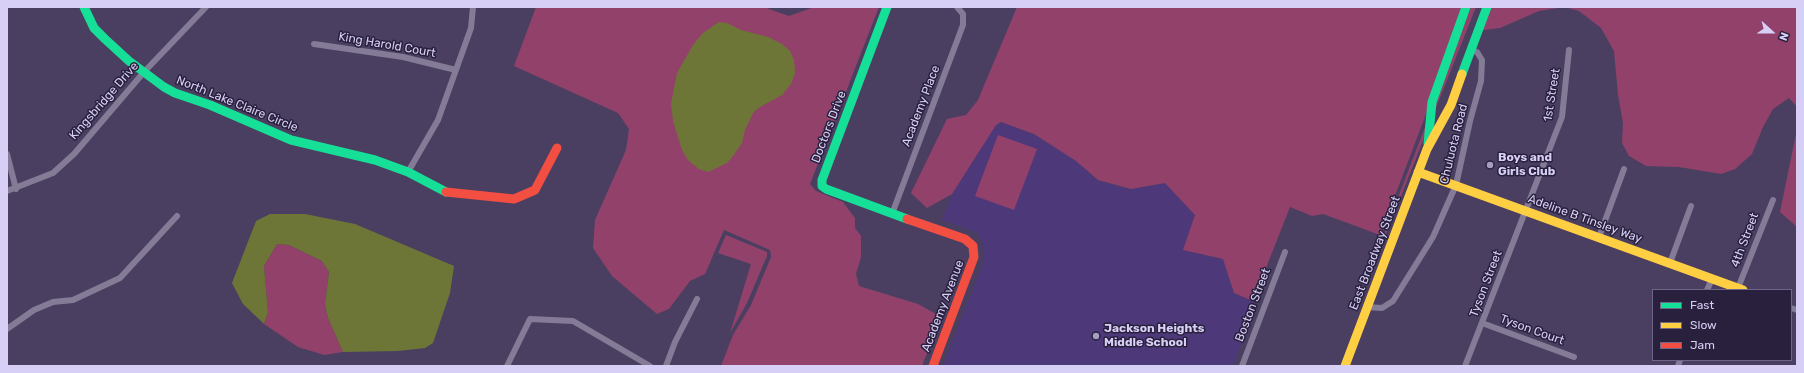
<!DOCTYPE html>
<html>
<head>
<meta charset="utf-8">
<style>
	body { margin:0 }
	#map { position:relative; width:1804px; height:373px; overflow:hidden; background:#4a3f61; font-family:Rubik,sans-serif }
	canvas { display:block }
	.frame { position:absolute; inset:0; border:8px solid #d7cff5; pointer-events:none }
	.legend { position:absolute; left:1652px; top:289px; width:140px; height:72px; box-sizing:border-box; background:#28203c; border:1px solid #6e6686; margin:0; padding:5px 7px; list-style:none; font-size:12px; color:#d7cff5 }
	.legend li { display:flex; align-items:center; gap:8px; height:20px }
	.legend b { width:20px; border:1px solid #6e6686 }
	.north { position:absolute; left:1752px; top:12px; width:40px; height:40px; -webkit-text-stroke:3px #28203c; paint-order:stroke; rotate:111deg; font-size:11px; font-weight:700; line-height:16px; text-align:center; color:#d7cff5 }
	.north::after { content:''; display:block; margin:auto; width:14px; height:18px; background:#d7cff5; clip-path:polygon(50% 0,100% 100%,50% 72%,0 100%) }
</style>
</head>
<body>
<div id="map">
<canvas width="1804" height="373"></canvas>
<div class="frame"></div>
<ul class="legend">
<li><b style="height:5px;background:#16e098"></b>Fast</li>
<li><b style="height:5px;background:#ffcf43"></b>Slow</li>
<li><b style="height:5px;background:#f24e42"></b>Jam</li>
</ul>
<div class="north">N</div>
</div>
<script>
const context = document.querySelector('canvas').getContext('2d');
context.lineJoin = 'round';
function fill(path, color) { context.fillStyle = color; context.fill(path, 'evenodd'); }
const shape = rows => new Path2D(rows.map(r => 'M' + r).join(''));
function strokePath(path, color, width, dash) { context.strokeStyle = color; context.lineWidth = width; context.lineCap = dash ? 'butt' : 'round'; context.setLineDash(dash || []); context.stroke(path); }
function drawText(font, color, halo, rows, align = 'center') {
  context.font = font + ' Rubik,sans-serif'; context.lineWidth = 3; context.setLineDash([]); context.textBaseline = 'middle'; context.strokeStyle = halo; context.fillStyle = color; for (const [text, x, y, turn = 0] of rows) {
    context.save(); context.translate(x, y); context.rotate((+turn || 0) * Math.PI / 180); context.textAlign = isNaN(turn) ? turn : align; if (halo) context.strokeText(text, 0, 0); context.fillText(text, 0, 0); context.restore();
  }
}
fill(shape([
	[1001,122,1034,134,1076,161,1098,181,1131,189,1165,183,1195,215,1183,250,1223,259,1234,293,1253,301,1252,314,1233,366,943,366,982,266,984,249,978,233,942,220,952,194,996,125]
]), '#4d397a');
fill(shape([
	[536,7,767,7,769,9,789,16,814,7,879,7,810,184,816,191,843,202,855,218,855,228,861,236,861,257,856,274,859,286,918,304,936,314,937,327,922,366,721,366,733,335,751,305,771,257,770,250,724,230,705,274,690,281,669,309,657,314,612,276,593,248,595,220,626,150,629,129,618,113,514,66],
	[1017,7,1467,7,1380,235,1323,214,1312,216,1290,207,1253,301,1234,293,1223,259,1183,250,1195,215,1165,183,1131,189,1098,180,1076,161,1034,134,1001,122,996,125,952,194,927,208,911,193,947,119,966,115,978,100],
	[1471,7,1476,7,1386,234,1384,234],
	[1485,7,1564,7,1539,11,1500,28,1476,31],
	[1564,7,1797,7,1797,107,1789,98,1773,109,1763,127,1752,154,1735,169,1721,174,1679,167,1646,166,1629,156,1622,143,1623,123,1618,95,1614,51,1601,28,1579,11],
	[1797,129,1797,227,1780,212],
	[998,135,1037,149,1014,210,975,196],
	[726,235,767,252,767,256,747,303,730,333,751,264,718,253],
	[277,244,289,245,322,261,329,272,325,304,328,318,343,352,324,355,298,347,264,324,268,312,264,266]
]), '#92426a');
fill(shape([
	[719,22,727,23,741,30,768,37,782,44,790,51,794,60,795,73,791,84,782,95,758,108,753,113,745,130,742,143,733,156,727,163,708,172,699,169,688,160,682,150,673,121,671,104,677,73,693,45,703,33],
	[270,214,305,214,355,224,454,266,450,293,433,343,425,348,398,351,343,352,328,318,325,304,329,272,322,261,289,245,277,244,264,266,268,312,264,324,263,323,243,304,232,283,256,221]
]), '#6e7637');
strokePath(shape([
	[314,44,403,57,456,70],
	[7,154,16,189],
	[408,172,438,120,471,28,473,7],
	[7,191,53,173,74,154,144,72,206,7],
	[892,214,963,25,963,14,957,7],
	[1599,237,1624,169],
	[1670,263,1691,206],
	[1738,288,1773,200],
	[1707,290,1712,279],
	[1367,307,1382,308,1393,301,1433,237,1456,185,1470,121,1481,81,1482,60,1477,52,1471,50],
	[1791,308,1797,310],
	[1482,323,1574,357],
	[7,329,34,310,53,302,73,300,120,278,177,216],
	[507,366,530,319,573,321,650,366],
	[666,366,675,342,697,299],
	[1242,366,1285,252],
	[1465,366,1562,117,1569,50],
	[1678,366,1680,360]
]), '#847c97', 6);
strokePath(shape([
	[84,7,94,28,105,39,129,61,164,87,175,93,210,105,291,140,375,160,408,172,446,192],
	[887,7,822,180,822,186,826,189,907,219],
	[1462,74,1487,7],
	[1428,144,1432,102,1466,7]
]), '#16e098', 9);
strokePath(shape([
	[1418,172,1743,290],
	[1345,366,1427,149,1451,105,1462,74]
]), '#ffcf43', 9);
strokePath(shape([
	[446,192,514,199,535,190,557,148],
	[907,219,965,239,973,246,974,257,933,366]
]), '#f24e42', 9);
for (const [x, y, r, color] of [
	[1490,165,4,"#a69dc1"],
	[1096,336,4,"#a69dc1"]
]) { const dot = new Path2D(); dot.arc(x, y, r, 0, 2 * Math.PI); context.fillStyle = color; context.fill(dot); strokePath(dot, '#28203c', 1.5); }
drawText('12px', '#d7cff5', '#28203c', [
	["King Harold Court",387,45,10],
	["1st Street",1552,95,-81],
	["Kingsbridge Drive",104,101,-49],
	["North Lake Claire Circle",237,104,22],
	["Academy Place",921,106,-69],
	["Doctors Drive",829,127,-69],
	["Chuluota Road",1454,144,-76],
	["Adeline B Tinsley Way",1585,219,20],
	["4th Street",1745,240,-69],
	["East Broadway Street",1375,253,-69],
	["Tyson Street",1486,284,-69],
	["Boston Street",1253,305,-69],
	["Academy Avenue",943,306,-69],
	["Tyson Court",1532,330,20]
]);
drawText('bold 12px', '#d7cff5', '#28203c', [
	["Boys and",1498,158],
	["Girls Club",1498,172],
	["Jackson Heights",1104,329],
	["Middle School",1104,343]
], 'left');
</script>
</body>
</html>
